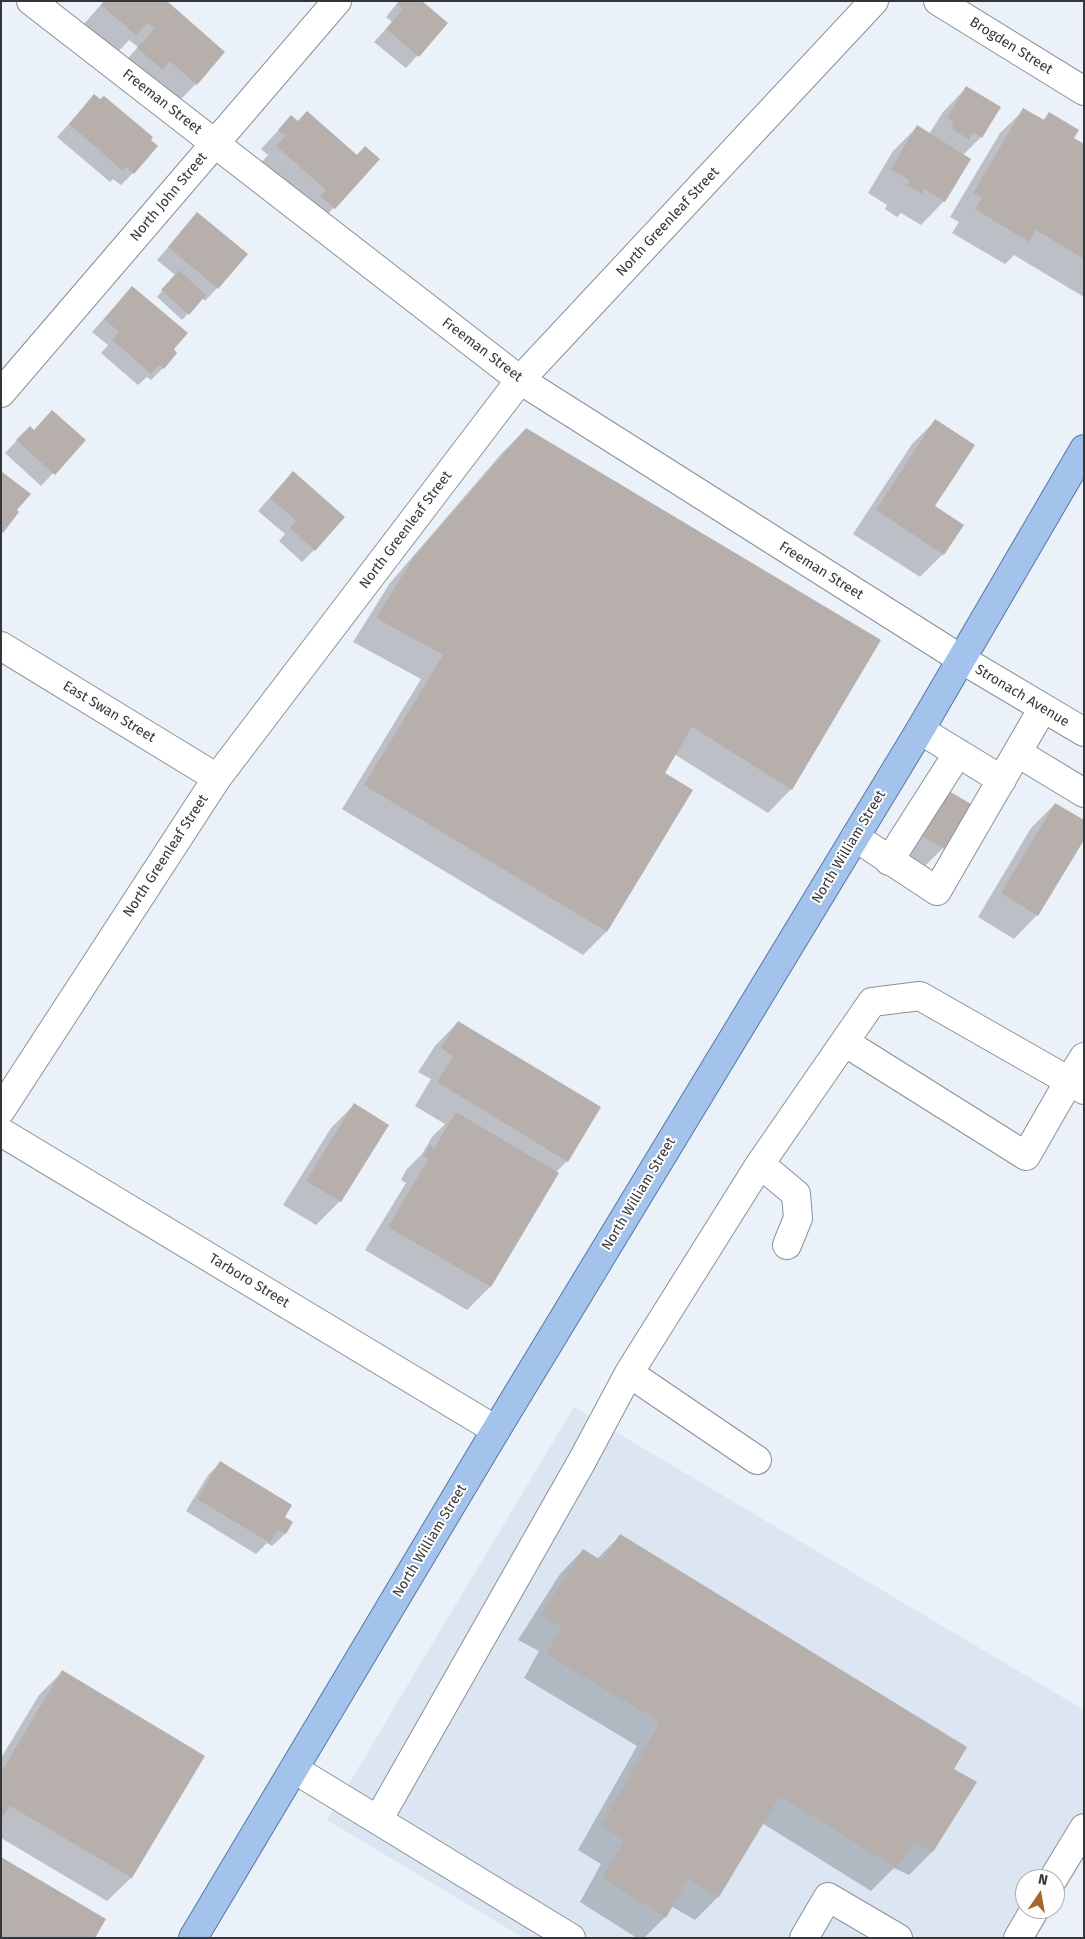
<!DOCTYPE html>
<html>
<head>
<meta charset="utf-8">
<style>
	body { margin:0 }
	#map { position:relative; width:1085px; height:1939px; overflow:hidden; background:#ebf1f8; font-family:"Fira Sans",sans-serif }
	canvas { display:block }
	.frame { position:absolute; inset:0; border:2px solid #343739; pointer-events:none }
	.north { position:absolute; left:1015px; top:1869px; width:50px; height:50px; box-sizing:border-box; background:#fefefe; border:1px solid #adaeaf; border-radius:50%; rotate:12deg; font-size:14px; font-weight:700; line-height:20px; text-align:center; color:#343739 }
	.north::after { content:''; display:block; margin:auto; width:18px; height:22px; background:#a4662b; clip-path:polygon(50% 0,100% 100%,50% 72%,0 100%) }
</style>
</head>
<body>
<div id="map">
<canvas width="1085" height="1939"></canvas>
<div class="frame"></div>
<div class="north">N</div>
</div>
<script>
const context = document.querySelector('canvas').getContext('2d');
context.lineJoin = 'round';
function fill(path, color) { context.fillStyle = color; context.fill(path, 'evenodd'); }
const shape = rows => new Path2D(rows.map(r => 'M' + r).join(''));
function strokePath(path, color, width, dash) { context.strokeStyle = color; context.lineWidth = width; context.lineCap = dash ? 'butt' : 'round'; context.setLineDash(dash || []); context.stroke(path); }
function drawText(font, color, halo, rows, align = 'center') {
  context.font = font + ' "Fira Sans",sans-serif'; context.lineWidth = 4; context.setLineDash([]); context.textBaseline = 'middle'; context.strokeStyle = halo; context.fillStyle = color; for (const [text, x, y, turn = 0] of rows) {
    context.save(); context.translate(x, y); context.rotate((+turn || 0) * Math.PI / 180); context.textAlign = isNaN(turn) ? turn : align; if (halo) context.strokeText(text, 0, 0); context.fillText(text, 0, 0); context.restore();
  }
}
fill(shape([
	[574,1407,1084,1710,1084,1859,1055,1907,1055,1879,1025,1879,1025,1909,1054,1909,1037,1938,524,1938,327,1820]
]), '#dce6f3');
fill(shape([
	[104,1,165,1,196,84,178,102,120,67,138,47,129,40,117,53,84,24],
	[399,1,446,23,406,68,374,42,392,22,386,17],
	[966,88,981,137,963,155,944,201,921,225,901,213,897,217,885,209,887,205,868,193,893,151,917,127,929,134,943,112],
	[94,96,133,173,121,185,113,179,110,182,57,137],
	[1024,110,1042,121,1049,114,1073,139,1084,146,1084,297,1014,255,1005,264,952,233,959,222,950,217,1000,133],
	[291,117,298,123,356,156,378,159,316,227,259,165,268,155,261,149],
	[198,214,246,255,217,288,205,301,202,298,182,320,157,297,175,275,157,260],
	[132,287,172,350,163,368,151,380,147,377,138,385,101,353,108,345,92,332],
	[936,420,933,506,943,554,920,577,853,534,912,444],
	[30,427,34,431,84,440,41,486,5,453],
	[526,429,791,789,768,813,674,754,664,773,692,790,606,932,583,955,342,809,421,679,353,642,390,583,502,453],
	[281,485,314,550,302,562,279,541,285,534,258,511],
	[1055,804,1037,915,1014,939,978,917,1031,828],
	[919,812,943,848,919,872,893,856],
	[458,1022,567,1161,556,1172,557,1173,490,1287,467,1310,365,1250,406,1183,401,1180,406,1170,422,1154,432,1137,445,1124,415,1106,431,1079,418,1072,435,1046],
	[354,1105,387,1125,340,1201,316,1225,283,1205,331,1128],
	[220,1463,291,1523,285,1534,272,1546,267,1543,256,1554,186,1511,208,1475],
	[620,1536,952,1770,932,1852,909,1875,894,1868,871,1891,762,1823,718,1897,695,1920,671,1906,665,1917,644,1938,637,1938,580,1902,601,1864,578,1850,637,1746,524,1678,539,1651,518,1640,560,1574,583,1550,597,1559],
	[62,1672,203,1756,131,1878,107,1901,1,1838,1,1758,39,1695]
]), '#0003');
fill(shape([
	[104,1,167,1,225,52,197,85,170,61,163,70,137,48,155,28,148,23,136,35,101,5],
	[399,1,422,1,448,23,419,57,386,29,403,9,397,4],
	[966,86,1001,107,982,138,973,132,969,140,951,128,954,122,947,118],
	[94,94,100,99,104,96,153,137,151,140,158,146,134,174,126,167,123,171,69,124],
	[1023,108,1044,120,1049,112,1079,130,1074,138,1084,144,1084,259,1036,230,1029,242,975,209,982,198,973,193],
	[307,111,357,155,365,146,380,159,335,209,320,196,326,190,276,146,285,136,278,130,291,115,298,121],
	[917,125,971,159,945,202,924,189,922,194,907,185,910,181,891,169],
	[197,212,248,254,218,289,168,247],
	[179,270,206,295,189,315,161,290],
	[132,286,188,333,174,349,177,353,164,369,159,365,151,374,112,340,119,332,104,319],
	[52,410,86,440,55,475,16,440,30,426,34,430],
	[935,419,975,445,935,506,964,525,944,555,876,510],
	[526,428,881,640,792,790,692,727,665,773,693,790,607,932,364,785,443,655,376,618,413,558],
	[1,471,31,494,17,510,19,512,3,533,1,531],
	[293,471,345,517,315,551,290,528,296,521,270,498],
	[942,787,971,804,944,849,915,832],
	[1055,803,1084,820,1084,840,1038,916,1001,893],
	[458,1021,601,1107,568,1162,437,1082,453,1056,441,1048],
	[354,1103,389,1125,341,1202,306,1181],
	[456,1112,559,1173,491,1287,388,1227,428,1159,423,1156,430,1145,434,1148],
	[220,1461,292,1505,285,1517,293,1522,286,1534,278,1530,270,1543,197,1499],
	[620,1534,967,1747,954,1769,977,1782,933,1852,913,1843,896,1868,780,1796,719,1897,688,1879,666,1918,603,1878,624,1840,601,1826,660,1722,546,1654,562,1627,540,1616,583,1549,602,1561],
	[62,1670,205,1756,132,1878,10,1806,1,1819,1,1772],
	[1,1857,106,1919,95,1938,1,1938]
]), '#b7afab');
const minor = shape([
	[31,1,520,380,961,659,1084,732],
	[938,1,1084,91],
	[1,393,337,1],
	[1,646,217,778],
	[920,730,1002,780],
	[1018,753,1084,793],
	[855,837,937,891,1043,708],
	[889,861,958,753],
	[846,1043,1026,1156,1069,1081,1084,1090],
	[1,1110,217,778,520,380,874,1],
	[1,1132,496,1430],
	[760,1164,796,1194,798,1218,787,1245],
	[629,1373,757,1460],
	[294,1769,571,1938],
	[378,1820,582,1461,629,1373,760,1164,872,1002,920,996,1069,1081,1084,1057],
	[1053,1879,1084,1828],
	[804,1938,828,1897,898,1938],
	[1018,1938,1035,1909]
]);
const major = shape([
	[193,1938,496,1430,920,730,1084,449]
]);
strokePath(minor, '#8a9096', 30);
strokePath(major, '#5478a6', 30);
strokePath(minor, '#fff', 28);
strokePath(major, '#a3c3ec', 28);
drawText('14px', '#343739', '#fefefe', [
	["Brogden Street",1011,46,32],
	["Freeman Street",162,102,38],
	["North John Street",169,197,-50],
	["North Greenleaf Street",668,222,-47],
	["Freeman Street",482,350,37],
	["North Greenleaf Street",406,530,-53],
	["Freeman Street",821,571,32],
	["Stronach Avenue",1022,696,31],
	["East Swan Street",109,712,31],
	["North William Street",849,847,-59],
	["North Greenleaf Street",166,856,-57],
	["North William Street",639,1194,-59],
	["Tarboro Street",249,1281,31],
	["North William Street",430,1541,-59]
]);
</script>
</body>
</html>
